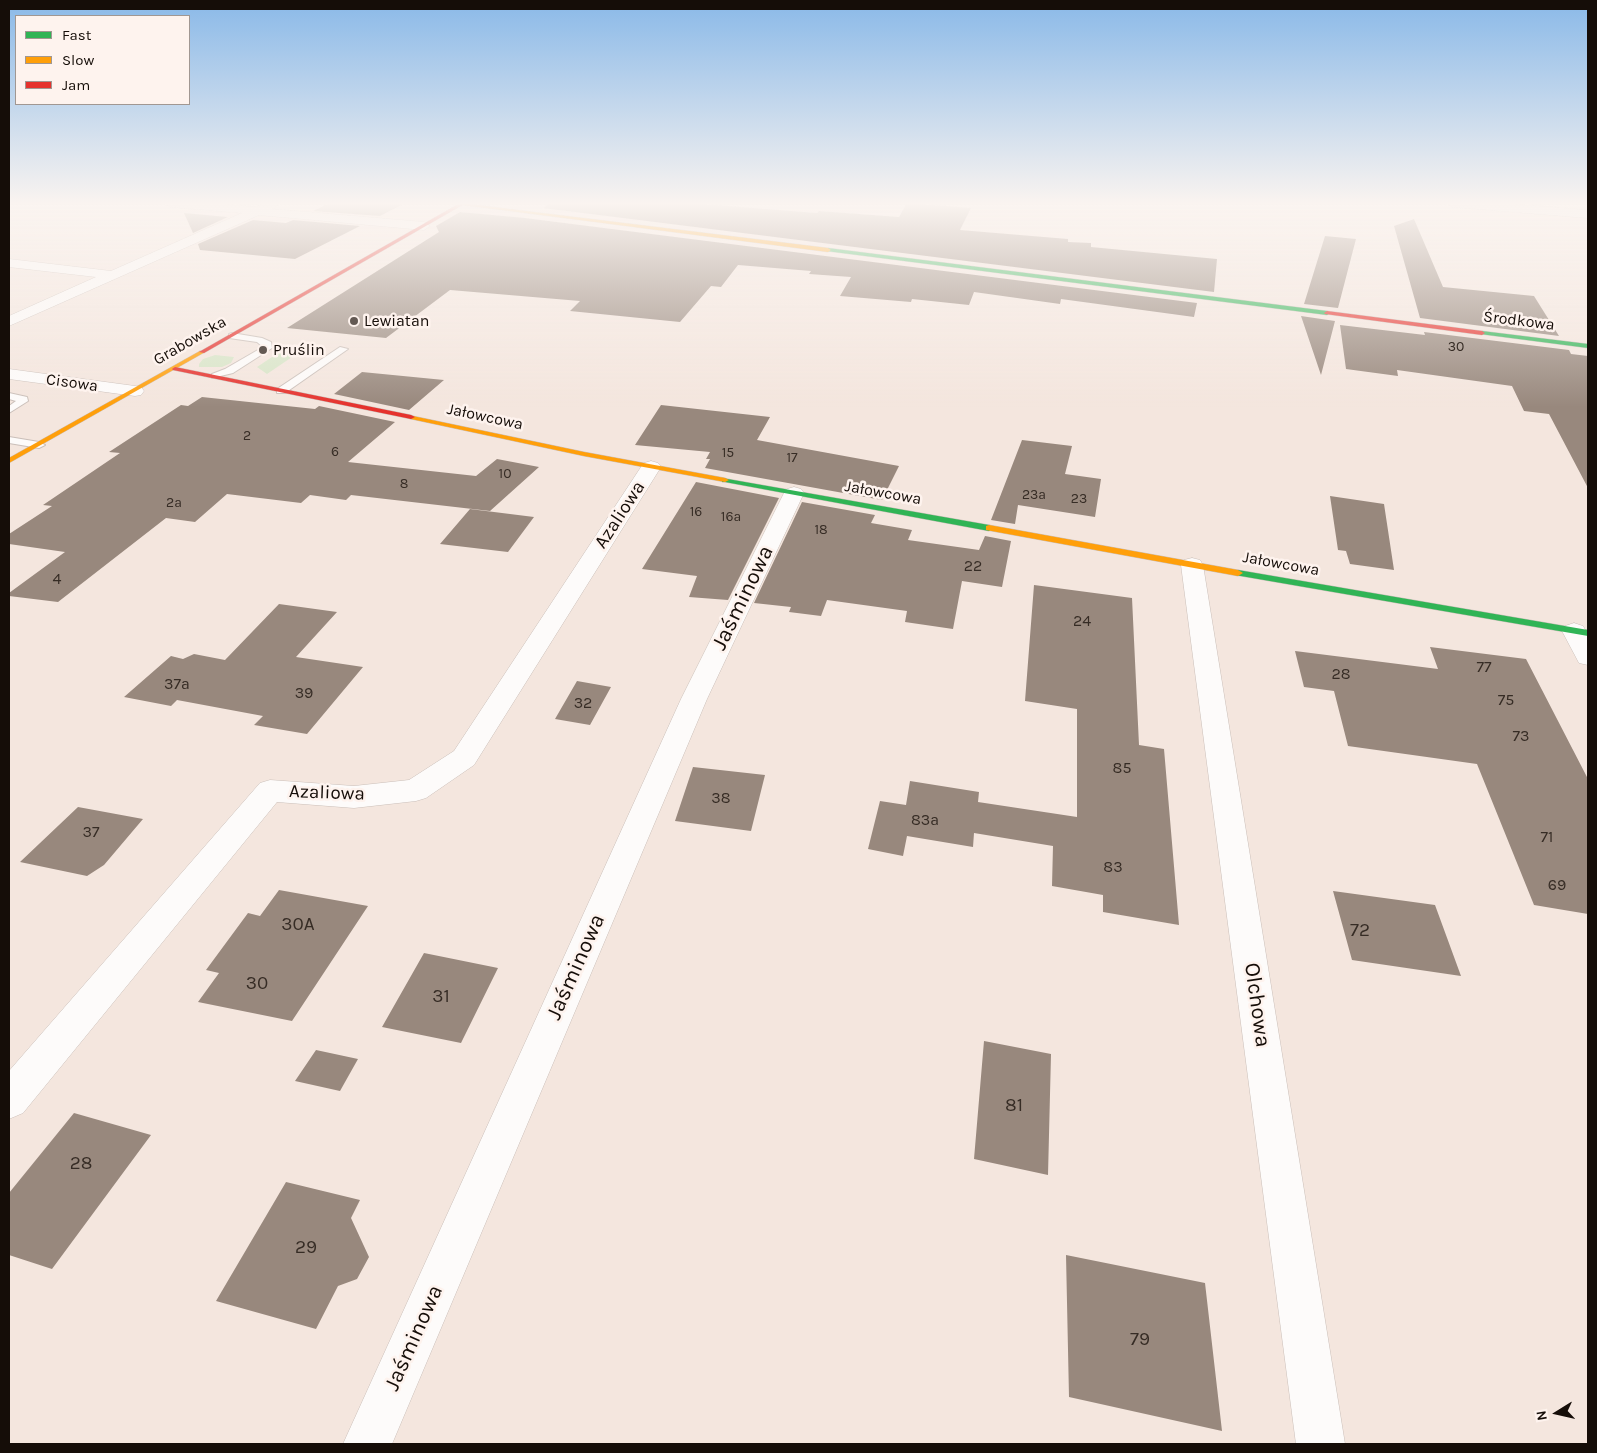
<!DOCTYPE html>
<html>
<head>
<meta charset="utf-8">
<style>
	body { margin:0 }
	#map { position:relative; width:1597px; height:1453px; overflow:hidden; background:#f4e6de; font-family:Karla,sans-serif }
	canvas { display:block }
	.frame { position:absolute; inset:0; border:10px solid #150d08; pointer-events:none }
	.legend { position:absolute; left:15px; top:15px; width:175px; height:90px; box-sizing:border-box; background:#fef3ee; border:1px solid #a19792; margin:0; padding:6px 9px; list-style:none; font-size:15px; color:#150d08 }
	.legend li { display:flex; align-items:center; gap:10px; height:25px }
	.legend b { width:25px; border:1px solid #a19792 }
	.north { position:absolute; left:1532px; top:1388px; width:50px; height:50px; -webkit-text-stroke:4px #fef3ee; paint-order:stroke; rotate:260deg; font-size:14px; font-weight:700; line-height:20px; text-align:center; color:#150d08 }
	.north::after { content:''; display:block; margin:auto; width:18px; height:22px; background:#150d08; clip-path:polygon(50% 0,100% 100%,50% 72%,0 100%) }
</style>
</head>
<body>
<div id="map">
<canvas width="1597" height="1453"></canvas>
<div class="frame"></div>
<ul class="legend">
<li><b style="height:6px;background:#30b455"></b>Fast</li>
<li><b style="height:6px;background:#ff9f0a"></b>Slow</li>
<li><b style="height:6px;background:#e5322d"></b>Jam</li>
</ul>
<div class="north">N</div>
</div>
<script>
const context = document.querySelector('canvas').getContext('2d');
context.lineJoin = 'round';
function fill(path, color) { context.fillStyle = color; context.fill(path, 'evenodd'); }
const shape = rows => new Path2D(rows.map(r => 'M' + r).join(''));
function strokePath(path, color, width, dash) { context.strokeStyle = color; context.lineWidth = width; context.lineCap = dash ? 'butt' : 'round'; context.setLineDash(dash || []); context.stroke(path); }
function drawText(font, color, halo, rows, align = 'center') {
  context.font = font + ' Karla,sans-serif'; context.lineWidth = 5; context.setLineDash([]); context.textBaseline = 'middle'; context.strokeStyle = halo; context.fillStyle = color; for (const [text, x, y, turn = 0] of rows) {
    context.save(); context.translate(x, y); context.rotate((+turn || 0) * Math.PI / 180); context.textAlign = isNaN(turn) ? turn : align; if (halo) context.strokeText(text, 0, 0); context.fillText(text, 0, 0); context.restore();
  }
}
fill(shape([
	[291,350,301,351,267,374,257,367,281,351],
	[215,355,234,357,231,363,222,367,199,367,199,364,203,359]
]), '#d8e5c8');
fill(shape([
	[330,203,405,203,380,216,313,211],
	[552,203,689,203,817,213,819,211,899,217,907,203,971,208,960,230,1068,239,1068,242,1091,243,1091,247,1217,259,1214,292,543,208],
	[460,212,525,218,1197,303,1194,317,1061,299,1060,304,974,292,969,305,912,299,911,302,840,296,851,277,809,274,811,271,738,265,721,287,711,286,680,322,570,311,580,301,450,290,386,338,287,328,439,232,436,226],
	[184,213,228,217,193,233],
	[1414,219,1443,287,1534,296,1559,336,1420,318,1394,226],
	[253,220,286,223,293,220,360,226,295,259,200,250,198,244],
	[1325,236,1356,239,1338,308,1304,304],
	[1301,316,1335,321,1321,375],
	[1340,325,1425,335,1424,332,1569,350,1571,354,1588,356,1588,488,1549,414,1524,411,1512,386,1397,370,1398,376,1346,369],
	[362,372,444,380,409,410,334,394],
	[202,397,315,409,319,406,395,422,348,462,476,476,497,459,539,467,490,511,351,495,346,500,310,495,301,503,227,494,195,522,166,518,58,602,9,596,9,593,65,552,9,544,9,534,52,506,43,505,120,453,109,452,181,405,188,406],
	[661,405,770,417,757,440,899,466,882,500,705,468,710,459,706,459,710,452,635,445],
	[1022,440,1072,446,1065,474,1101,479,1095,517,1018,505,1015,524,991,520],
	[696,482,779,498,728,600,689,597,697,576,642,569],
	[1330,496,1384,504,1394,570,1350,564,1346,551,1338,550],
	[802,502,875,515,871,523,912,530,908,540,979,550,985,536,1011,541,1002,587,962,581,953,629,905,622,907,611,827,600,821,616,789,612,791,607,754,603],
	[470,509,534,517,508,552,440,544],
	[1034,585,1132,598,1139,745,1164,749,1179,925,1103,912,1103,895,1052,886,1053,846,974,833,973,847,907,836,903,856,868,849,880,801,906,805,910,781,979,792,978,802,1077,817,1077,709,1025,701],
	[279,604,337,612,296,657,363,667,307,734,254,725,263,716,177,700,171,706,124,697,171,656,183,659,194,654,225,660],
	[1430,647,1526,659,1588,779,1588,914,1534,905,1477,764,1348,746,1334,691,1304,687,1295,651,1438,669],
	[577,681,611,687,590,725,555,719],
	[693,767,765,775,751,831,675,821],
	[78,807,143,819,104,865,87,876,20,862],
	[279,890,368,906,292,1021,198,1002,219,973,206,970,248,913,260,916],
	[1333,891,1435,905,1461,976,1352,960],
	[424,953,498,968,461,1043,382,1027],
	[984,1041,1051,1054,1048,1175,974,1159],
	[316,1050,358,1059,340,1091,295,1081],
	[74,1113,151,1135,52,1269,9,1255,9,1193],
	[286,1182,360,1200,351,1218,369,1257,357,1279,338,1286,316,1329,216,1301],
	[1066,1255,1205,1283,1222,1431,1069,1397]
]), '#98887d');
const lane = shape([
	[232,333,262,338,271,342,272,348,233,373,212,378,212,374,225,369,263,347,257,342,229,338,229,334,232,333],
	[340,347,348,349,285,393,277,393,277,389,340,347],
	[9,393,27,397,28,401,9,413,9,406,16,401,9,399,9,393],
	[9,437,39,442,45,445,39,448,9,443,9,437]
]);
const street = shape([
	[164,203,214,203,256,207,264,203,281,203,272,209,424,222,430,226,424,230,259,215,9,326,9,316,96,277,9,267,9,259,111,271,242,213,170,207,164,203],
	[1446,203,1501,203,1588,210,1588,218,1452,207,1446,203],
	[9,369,135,386,141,387,144,391,141,395,135,396,9,379,9,369],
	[651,461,658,463,661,467,474,765,426,798,416,801,354,808,277,802,23,1113,9,1119,9,1071,260,783,270,780,354,786,409,780,454,751,641,467,644,463,651,461],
	[794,487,801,489,804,493,707,699,392,1444,343,1444,681,699,784,493,787,489,794,487],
	[1192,558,1200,560,1203,565,1345,1444,1296,1444,1181,565,1184,560,1192,558],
	[1574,623,1583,626,1588,635,1588,665,1579,663,1562,631,1565,626,1574,623]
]);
const fast = shape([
	[828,248,1327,311,1330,313,1327,315,826,251,828,248],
	[1482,331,1588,344,1588,348,1480,334,1479,333,1482,331],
	[722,478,989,525,993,528,989,531,725,482,722,482,722,478],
	[1238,570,1588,630,1588,636,1235,575,1233,573,1238,570]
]);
const slow = shape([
	[461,203,828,248,831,250,828,252,463,205,461,203],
	[200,351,205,352,9,463,9,458,200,351],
	[408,415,584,452,725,478,729,480,725,482,584,456,411,419,407,417,408,415],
	[989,525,1238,570,1243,573,1238,576,986,530,986,526,989,525]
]);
const jam = shape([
	[460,203,466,203,204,353,199,352,460,203],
	[1327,311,1482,331,1485,333,1482,335,1325,314,1324,313,1327,311],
	[175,367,411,415,415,417,411,419,173,370,172,369,175,367]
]);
strokePath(lane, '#cabfb9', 2);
strokePath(street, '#cabfb9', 1);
strokePath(fast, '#cabfb9', 1);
strokePath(slow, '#cabfb9', 1);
strokePath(jam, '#cabfb9', 1);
fill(lane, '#fdfbfa');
fill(street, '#fdfbfa');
fill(fast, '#30b455');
fill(slow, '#ff9f0a');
fill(jam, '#e5322d');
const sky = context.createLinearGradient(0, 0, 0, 407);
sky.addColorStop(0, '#8ab9e8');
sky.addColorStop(0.5, '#faf4f0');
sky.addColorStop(1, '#faf4f000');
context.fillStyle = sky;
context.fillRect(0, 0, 1597, 407);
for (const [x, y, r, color] of [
	[354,321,5,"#635953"],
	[263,350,5,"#635953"]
]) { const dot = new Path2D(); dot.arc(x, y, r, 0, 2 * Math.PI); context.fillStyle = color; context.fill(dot); strokePath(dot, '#fef3ee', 2); }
drawText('14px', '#362c25', null, [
	["30",1456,347],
	["2",247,436],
	["6",335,452],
	["15",728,453],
	["17",792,458],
	["10",505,474],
	["8",404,484],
	["23a",1034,495],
	["23",1079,499],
	["2a",174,503],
	["16",696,512],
	["16a",731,517],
	["18",821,530]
]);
drawText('16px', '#150d08', '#fef3ee', [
	["Lewiatan",364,321],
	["Pruślin",273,350]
], 'left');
drawText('16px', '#150d08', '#fef3ee', [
	["Środkowa",1519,321,7],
	["Grabowska",190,341,-30],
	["Cisowa",72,383,8],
	["Jałowcowa",485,417,12],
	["Jałowcowa",883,493,10],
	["Jałowcowa",1281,564,10]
]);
drawText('16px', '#362c25', null, [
	["22",973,566],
	["4",57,579],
	["24",1082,621],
	["77",1484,667],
	["28",1341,674],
	["37a",177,684],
	["39",304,693],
	["75",1506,700],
	["32",583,703],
	["73",1521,736],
	["85",1122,768],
	["38",721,798],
	["83a",925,820],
	["37",91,832],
	["71",1547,837],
	["83",1113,867],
	["69",1557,885]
]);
drawText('19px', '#150d08', '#fef3ee', [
	["Azaliowa",620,515,-57],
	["Azaliowa",327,793,2]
]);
drawText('19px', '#362c25', null, [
	["30A",298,925],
	["72",1360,931],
	["30",257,984],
	["31",441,997],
	["81",1014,1106],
	["28",81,1164],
	["29",306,1248],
	["79",1140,1340]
]);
drawText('22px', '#150d08', '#fef3ee', [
	["Jaśminowa",743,598,-64],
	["Jaśminowa",576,967,-66],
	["Olchowa",1257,1005,82],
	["Jaśminowa",414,1338,-66]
]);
</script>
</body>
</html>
